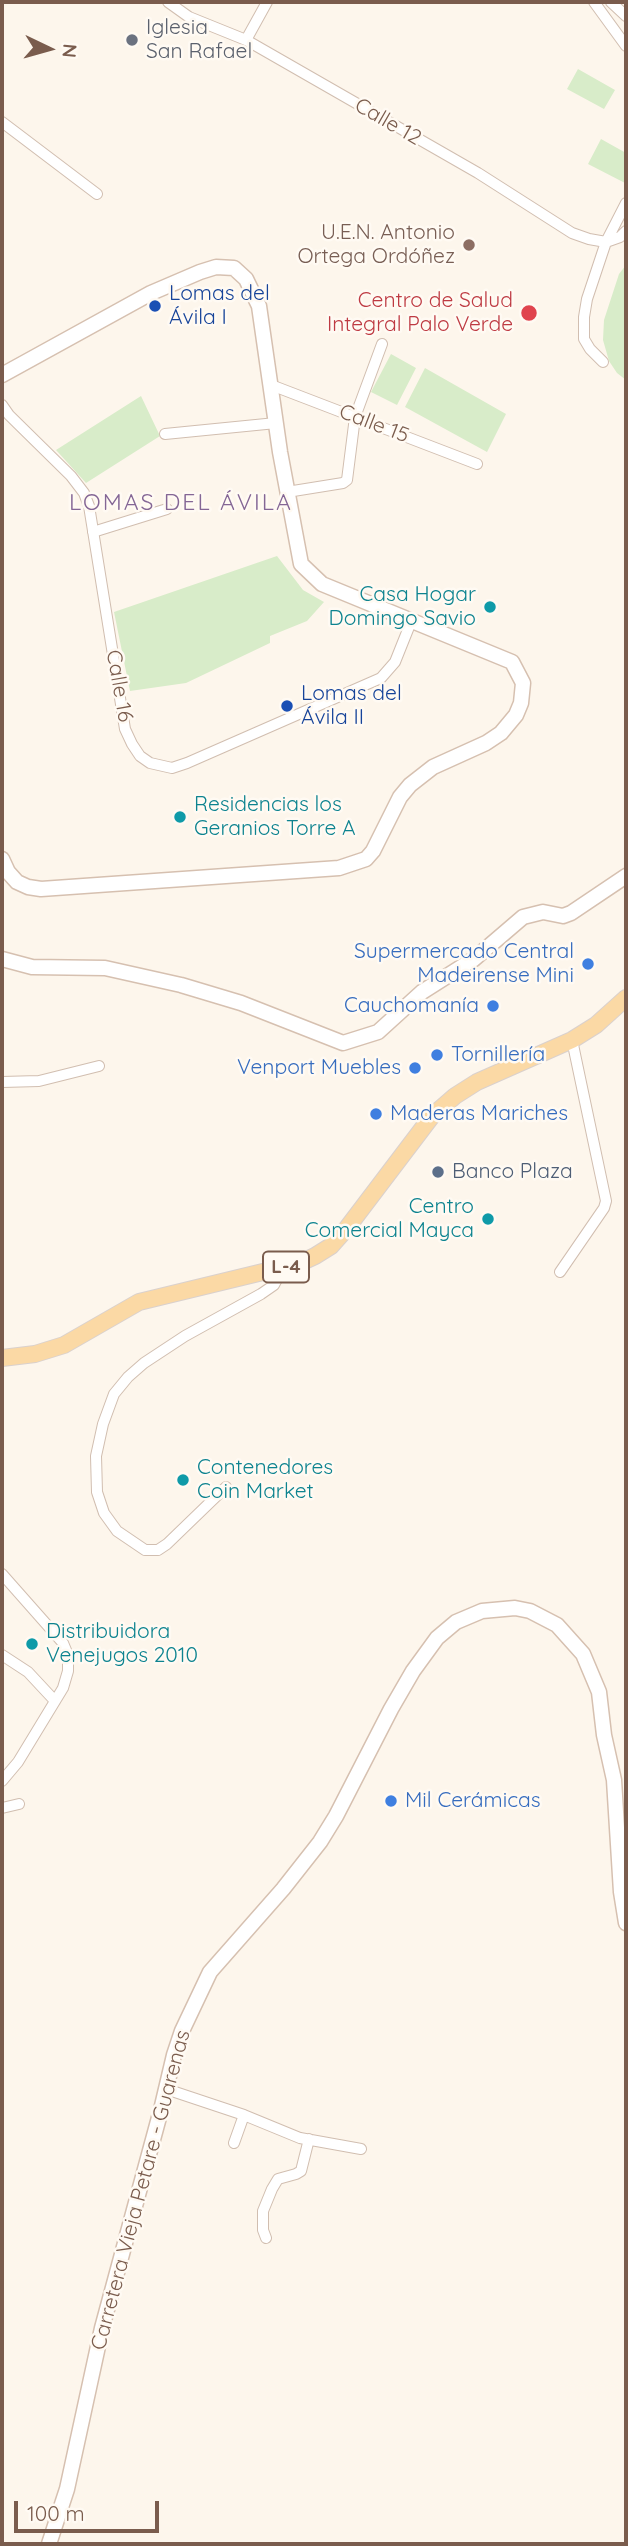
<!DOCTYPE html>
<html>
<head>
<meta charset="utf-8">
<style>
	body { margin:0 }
	#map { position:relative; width:628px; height:2546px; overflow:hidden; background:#fdf6ec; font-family:Quicksand,sans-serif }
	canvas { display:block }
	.frame { position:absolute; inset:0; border:4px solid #7a5c4d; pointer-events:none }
	.north { position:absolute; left:14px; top:14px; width:70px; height:70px; -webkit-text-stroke:5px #fffaf3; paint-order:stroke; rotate:95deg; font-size:19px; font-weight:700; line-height:28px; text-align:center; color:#7a5c4d }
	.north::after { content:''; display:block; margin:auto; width:24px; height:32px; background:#7a5c4d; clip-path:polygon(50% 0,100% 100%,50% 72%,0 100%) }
	.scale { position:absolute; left:14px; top:2501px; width:145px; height:32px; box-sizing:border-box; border:4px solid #7a5c4d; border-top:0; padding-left:9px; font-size:21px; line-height:24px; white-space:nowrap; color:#7a5c4d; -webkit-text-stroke:5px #fffaf3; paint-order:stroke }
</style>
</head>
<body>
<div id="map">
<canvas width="628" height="2546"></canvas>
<div class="frame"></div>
<div class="north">N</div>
<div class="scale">100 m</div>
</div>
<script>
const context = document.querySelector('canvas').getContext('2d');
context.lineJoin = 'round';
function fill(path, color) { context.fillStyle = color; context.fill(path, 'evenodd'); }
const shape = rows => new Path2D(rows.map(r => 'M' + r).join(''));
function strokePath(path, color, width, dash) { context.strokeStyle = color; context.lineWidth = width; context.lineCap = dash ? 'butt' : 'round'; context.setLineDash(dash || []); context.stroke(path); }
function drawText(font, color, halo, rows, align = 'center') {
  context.font = font + ' Quicksand,sans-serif'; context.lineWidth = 5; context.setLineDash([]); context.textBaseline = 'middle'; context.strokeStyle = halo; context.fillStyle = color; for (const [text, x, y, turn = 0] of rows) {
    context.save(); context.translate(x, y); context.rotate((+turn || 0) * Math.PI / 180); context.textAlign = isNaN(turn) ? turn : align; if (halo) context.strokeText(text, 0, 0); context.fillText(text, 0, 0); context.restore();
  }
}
fill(shape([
	[578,69,615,90,604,109,567,89],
	[601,139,626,153,625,183,588,164],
	[626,265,626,380,617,373,609,361,603,340,604,320,619,274],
	[391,354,416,368,397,405,371,392],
	[425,368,506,414,487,452,405,407],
	[141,396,160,436,86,483,56,450],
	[277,556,303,590,324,602,307,621,270,636,270,643,186,683,130,691,114,612]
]), '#d8ecc9');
const street = shape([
	[168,2,189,17,246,40,478,173,572,233,589,239,606,242,620,237,626,231],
	[594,2,626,46],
	[611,2,626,16],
	[246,40,267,2],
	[2,122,97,194],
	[603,362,590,349,584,339,584,317,587,299,606,242,626,203],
	[271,385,477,464],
	[2,405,9,415,71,476,84,493,89,506,125,729,132,744,140,756,150,763,172,768,187,763,381,678,395,662,411,622],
	[165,434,276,423],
	[287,492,343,483,347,480,355,417,382,344],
	[93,532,167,509],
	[2,1082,39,1081,99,1066],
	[560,1272,604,1208,606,1201,572,1040],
	[226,1487,167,1544,158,1550,145,1550,117,1531,104,1513,97,1492,96,1456,103,1424,114,1394,128,1377,144,1363,185,1336,261,1294,274,1285,283,1268],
	[2,1574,63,1643,68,1655,68,1671,63,1688,18,1762,2,1781],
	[2,1655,28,1672,55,1701],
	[2,1808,19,1804],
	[166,2089,244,2115,300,2138,361,2149],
	[234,2143,244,2115],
	[266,2238,263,2230,263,2211,272,2189,278,2179,296,2174,301,2171,309,2139]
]);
const secondary = shape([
	[2,375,151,293,200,272,216,267,234,268,246,279,259,306,280,452,301,564,322,584,512,662,523,683,521,703,516,715,501,733,486,743,433,767,410,785,400,797,373,851,366,859,339,868,41,889,28,887,17,882,8,872,2,859],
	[2,959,32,967,105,968,181,985,241,1003,343,1043,378,1032,422,992,474,959,523,917,543,912,563,916,571,913,626,876],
	[49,2544,67,2489,102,2328,161,2110,174,2055,182,2031,210,1972,283,1889,320,1842,336,1816,391,1709,413,1671,437,1638,456,1622,482,1611,515,1608,530,1611,557,1625,583,1654,599,1692,604,1735,614,1780,621,1892,626,1923]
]);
const primary = shape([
	[2,1358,35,1354,64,1345,139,1302,300,1263,315,1256,331,1246,347,1228,432,1116,455,1096,477,1082,572,1040,596,1025,626,998]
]);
strokePath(street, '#d1beb0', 12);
strokePath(secondary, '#d6c0b0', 17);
strokePath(primary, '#dad1cd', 18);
strokePath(street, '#fff', 10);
strokePath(secondary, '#fff', 14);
strokePath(primary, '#fbd9a5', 16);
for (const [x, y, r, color] of [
	[132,40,7,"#6b7280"],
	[469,245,7,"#8d6e63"],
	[155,306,7,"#1a4fb4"],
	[529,313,9,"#e0444e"],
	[490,607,7,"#0f9aa8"],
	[287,706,7,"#1a4fb4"],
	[180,817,7,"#0f9aa8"],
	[588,964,7,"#3f7fe0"],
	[493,1006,7,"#3f7fe0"],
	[437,1055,7,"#3f7fe0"],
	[415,1068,7,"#3f7fe0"],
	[376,1114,7,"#3f7fe0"],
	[438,1172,7,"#5c6f8a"],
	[488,1219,7,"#0f9aa8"],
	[183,1480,7,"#0f9aa8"],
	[32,1644,7,"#0f9aa8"],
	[391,1801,7,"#3f7fe0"]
]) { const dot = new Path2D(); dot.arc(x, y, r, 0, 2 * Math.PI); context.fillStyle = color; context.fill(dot); strokePath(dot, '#fffaf3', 2.5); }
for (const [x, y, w] of [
	[286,1267,46]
]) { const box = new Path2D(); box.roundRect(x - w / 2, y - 15.5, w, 31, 5); context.fillStyle = '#fffaf3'; context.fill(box); strokePath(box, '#7a5c4d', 2); }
drawText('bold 19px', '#7a5c4d', null, [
	["L-4",286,1267]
]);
drawText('21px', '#5b616d', '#fffaf3', [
	["Iglesia",146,28],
	["San Rafael",146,52]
], 'left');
drawText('21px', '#7a5c4d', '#fffaf3', [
	["Calle 12",388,122,30],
	["Calle 15",374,424,21],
	["Calle 16",119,686,80],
	["Carretera Vieja Petare - Guarenas",141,2190,-75]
]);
drawText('21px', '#785e54', '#fffaf3', [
	["U.E.N. Antonio",455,233],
	["Ortega Ordóñez",455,257]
], 'right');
drawText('21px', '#164399', '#fffaf3', [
	["Lomas del",169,294],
	["Ávila I",169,318],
	["Lomas del",301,694],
	["Ávila II",301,718]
], 'left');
drawText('21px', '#be3a42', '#fffaf3', [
	["Centro de Salud",513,301],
	["Integral Palo Verde",513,325]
], 'right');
drawText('21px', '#0d838f', '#fffaf3', [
	["Casa Hogar",476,595,"right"],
	["Domingo Savio",476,619,"right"],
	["Residencias los",194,805],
	["Geranios Torre A",194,829],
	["Centro",474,1207,"right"],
	["Comercial Mayca",474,1231,"right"],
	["Contenedores",197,1468],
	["Coin Market",197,1492],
	["Distribuidora",46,1632],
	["Venejugos 2010",46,1656]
], 'left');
drawText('21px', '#366cbe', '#fffaf3', [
	["Supermercado Central",574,952],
	["Madeirense Mini",574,976],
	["Cauchomanía",479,1006],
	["Tornillería",451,1055,"left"],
	["Venport Muebles",401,1068],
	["Maderas Mariches",390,1114,"left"],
	["Mil Cerámicas",405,1801,"left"]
], 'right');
drawText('21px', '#4e5e75', '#fffaf3', [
	["Banco Plaza",452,1172]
], 'left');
context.letterSpacing = '2px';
drawText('23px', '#846695', '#fffaf3', [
	["LOMAS DEL ÁVILA",181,503]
]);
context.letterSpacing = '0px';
</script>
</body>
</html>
